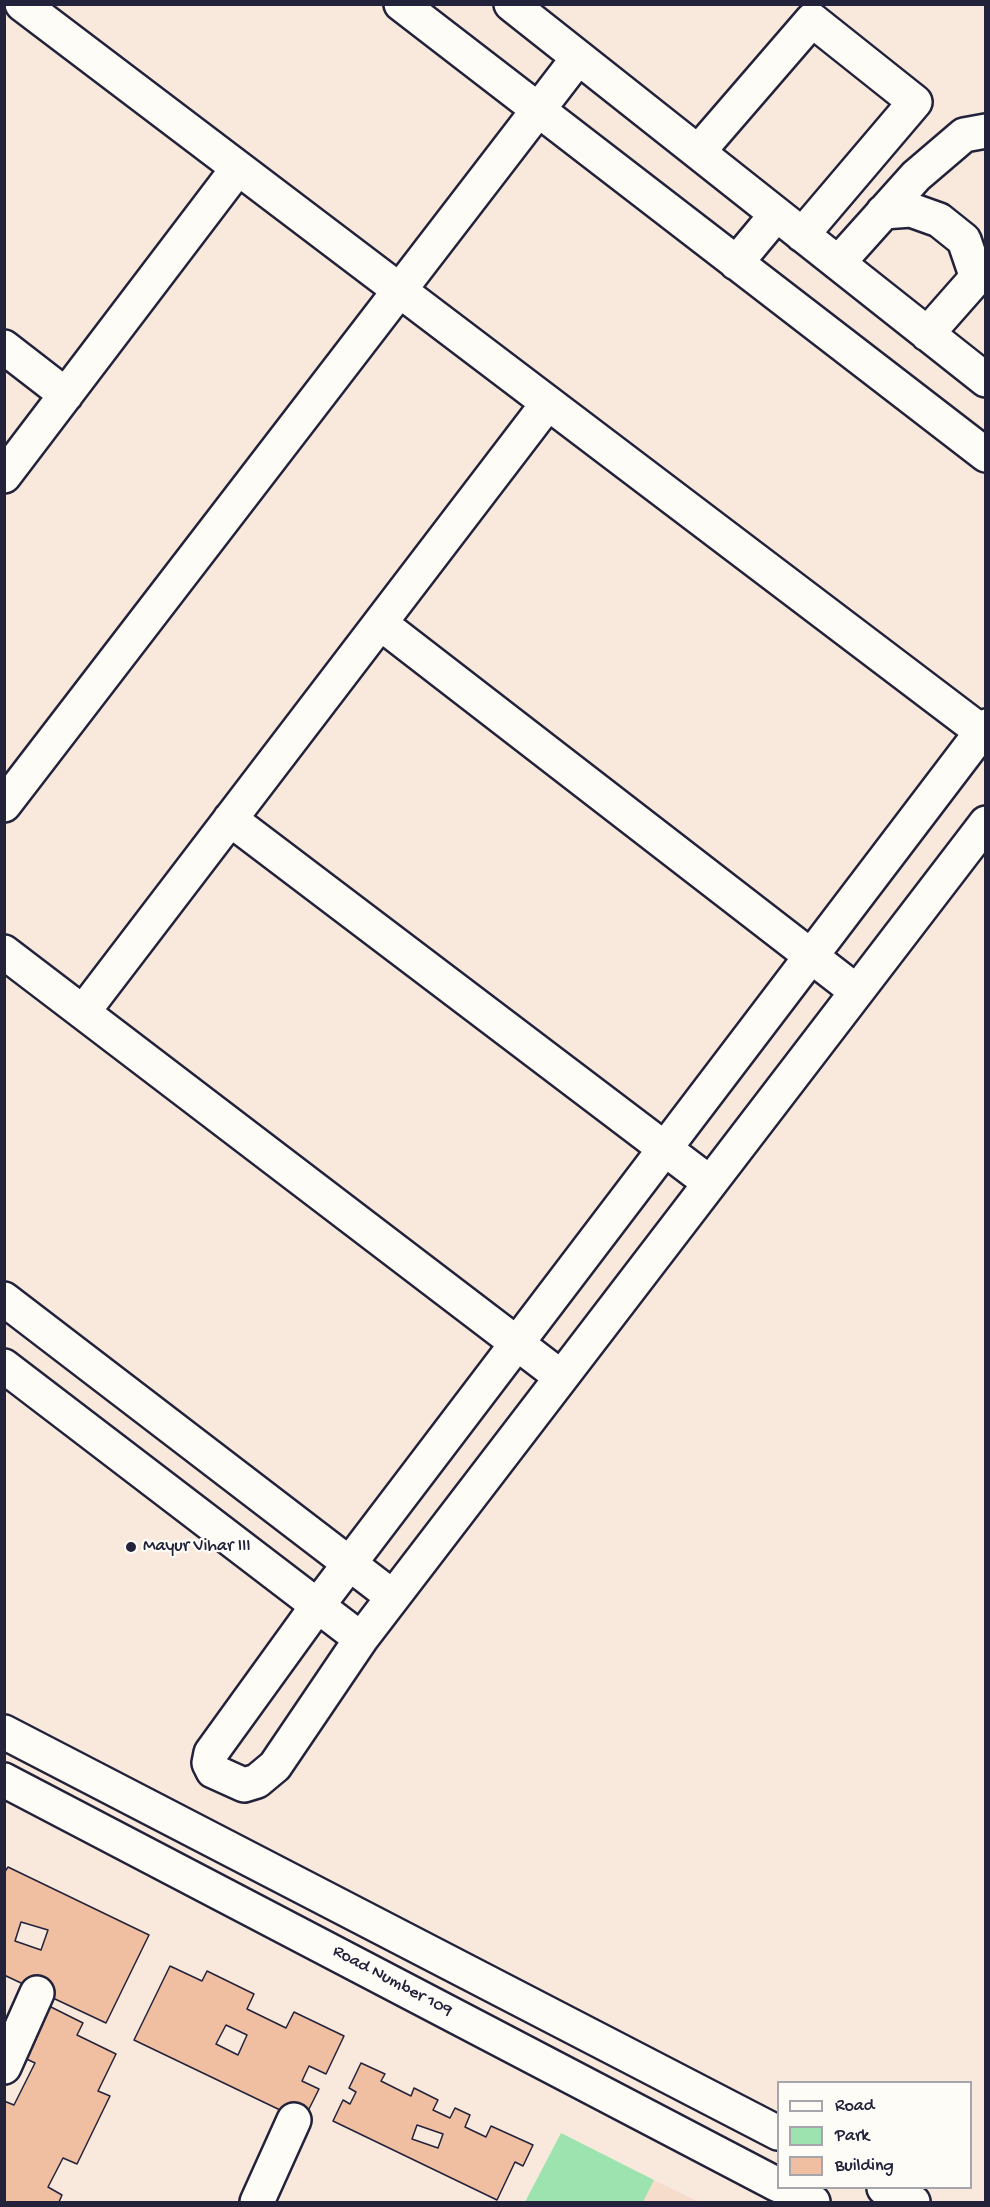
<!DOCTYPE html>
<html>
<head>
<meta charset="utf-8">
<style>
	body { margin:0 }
	#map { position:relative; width:990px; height:2207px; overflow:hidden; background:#f9e9dd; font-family:"Gochi Hand",sans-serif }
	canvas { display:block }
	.frame { position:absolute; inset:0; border:6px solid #22223b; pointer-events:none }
	.legend { position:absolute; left:777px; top:2081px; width:195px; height:108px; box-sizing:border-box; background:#fdfcf7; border:2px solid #a5a5ac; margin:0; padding:8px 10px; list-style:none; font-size:18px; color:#22223b }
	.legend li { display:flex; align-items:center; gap:12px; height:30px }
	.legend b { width:30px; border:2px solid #a5a5ac }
</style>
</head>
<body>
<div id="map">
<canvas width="990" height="2207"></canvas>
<div class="frame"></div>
<ul class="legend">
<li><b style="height:8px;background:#fdfcf7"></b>Road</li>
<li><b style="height:16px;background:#9de3af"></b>Park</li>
<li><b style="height:16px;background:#f0bea1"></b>Building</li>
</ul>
</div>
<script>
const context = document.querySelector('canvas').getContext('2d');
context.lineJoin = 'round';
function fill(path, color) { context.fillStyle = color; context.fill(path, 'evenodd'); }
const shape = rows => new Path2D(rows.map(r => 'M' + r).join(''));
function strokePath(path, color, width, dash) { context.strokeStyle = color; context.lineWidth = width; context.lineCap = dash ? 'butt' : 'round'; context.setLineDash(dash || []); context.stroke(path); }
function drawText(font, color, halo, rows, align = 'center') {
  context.font = font + ' "Gochi Hand",sans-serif'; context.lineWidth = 4.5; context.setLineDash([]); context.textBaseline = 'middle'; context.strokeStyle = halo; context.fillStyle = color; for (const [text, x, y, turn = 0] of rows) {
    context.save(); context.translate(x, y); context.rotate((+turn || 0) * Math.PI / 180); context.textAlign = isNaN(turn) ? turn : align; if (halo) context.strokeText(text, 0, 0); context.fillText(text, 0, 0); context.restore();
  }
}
fill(shape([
	[654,2180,699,2202,643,2202]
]), '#f6dccb');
fill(shape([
	[561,2133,654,2180,643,2202,525,2202]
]), '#9de3af');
const building = shape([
	[8,1867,149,1935,106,2023,4,1975,4,1873,8,1867],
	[21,1922,48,1930,41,1950,15,1941,21,1922],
	[170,1966,202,1981,207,1971,254,1994,247,2009,286,2028,294,2012,344,2036,326,2074,309,2066,302,2081,319,2089,303,2121,134,2040,170,1966],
	[226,2025,247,2035,238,2055,216,2044,226,2025],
	[43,2003,83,2023,77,2035,116,2054,98,2091,110,2096,77,2164,63,2158,48,2187,62,2195,59,2202,4,2202,4,2101,14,2105,35,2063,18,2055,43,2003],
	[361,2063,385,2074,381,2081,411,2096,414,2088,438,2100,433,2110,450,2118,455,2108,470,2115,465,2127,486,2137,491,2126,533,2145,523,2166,515,2162,497,2200,333,2121,343,2100,350,2104,356,2092,349,2088,361,2063],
	[417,2125,443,2134,438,2148,412,2139,417,2125]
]);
fill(building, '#f0bea1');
strokePath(building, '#22223b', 1.5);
const minor = shape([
	[22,4,986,735],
	[401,4,986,455],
	[511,4,986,380],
	[698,152,812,20,915,102,802,235],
	[883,212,911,210,939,220,964,240,977,278],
	[736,263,776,215],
	[838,263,916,176,964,135,986,131],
	[927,334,986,267],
	[4,347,66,395],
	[4,476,238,168],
	[380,623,856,991],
	[986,726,318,1605,211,1753,209,1763,213,1771,244,1785,257,1781,275,1766,361,1639,986,823],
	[4,805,578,58],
	[230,819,710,1183],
	[4,952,561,1377],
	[83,1012,548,403],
	[4,1299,393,1597],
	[4,1366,361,1639],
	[4,1732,778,2133],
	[4,1780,778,2185],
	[4,2067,37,1993],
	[784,2188,813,2202],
	[884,2188,913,2202],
	[257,2202,294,2120]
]);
strokePath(minor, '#22223b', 38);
strokePath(minor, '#fdfcf7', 33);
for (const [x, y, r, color] of [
	[131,1547,6,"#22223b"]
]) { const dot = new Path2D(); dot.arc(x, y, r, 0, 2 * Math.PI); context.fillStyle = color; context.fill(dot); strokePath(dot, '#fdfcf7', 2); }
drawText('18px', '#22223b', '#fdfcf7', [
	["Mayur Vihar III",143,1547]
], 'left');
drawText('18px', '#22223b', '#fdfcf7', [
	["Road Number 109",392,1982,28]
]);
</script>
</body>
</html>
